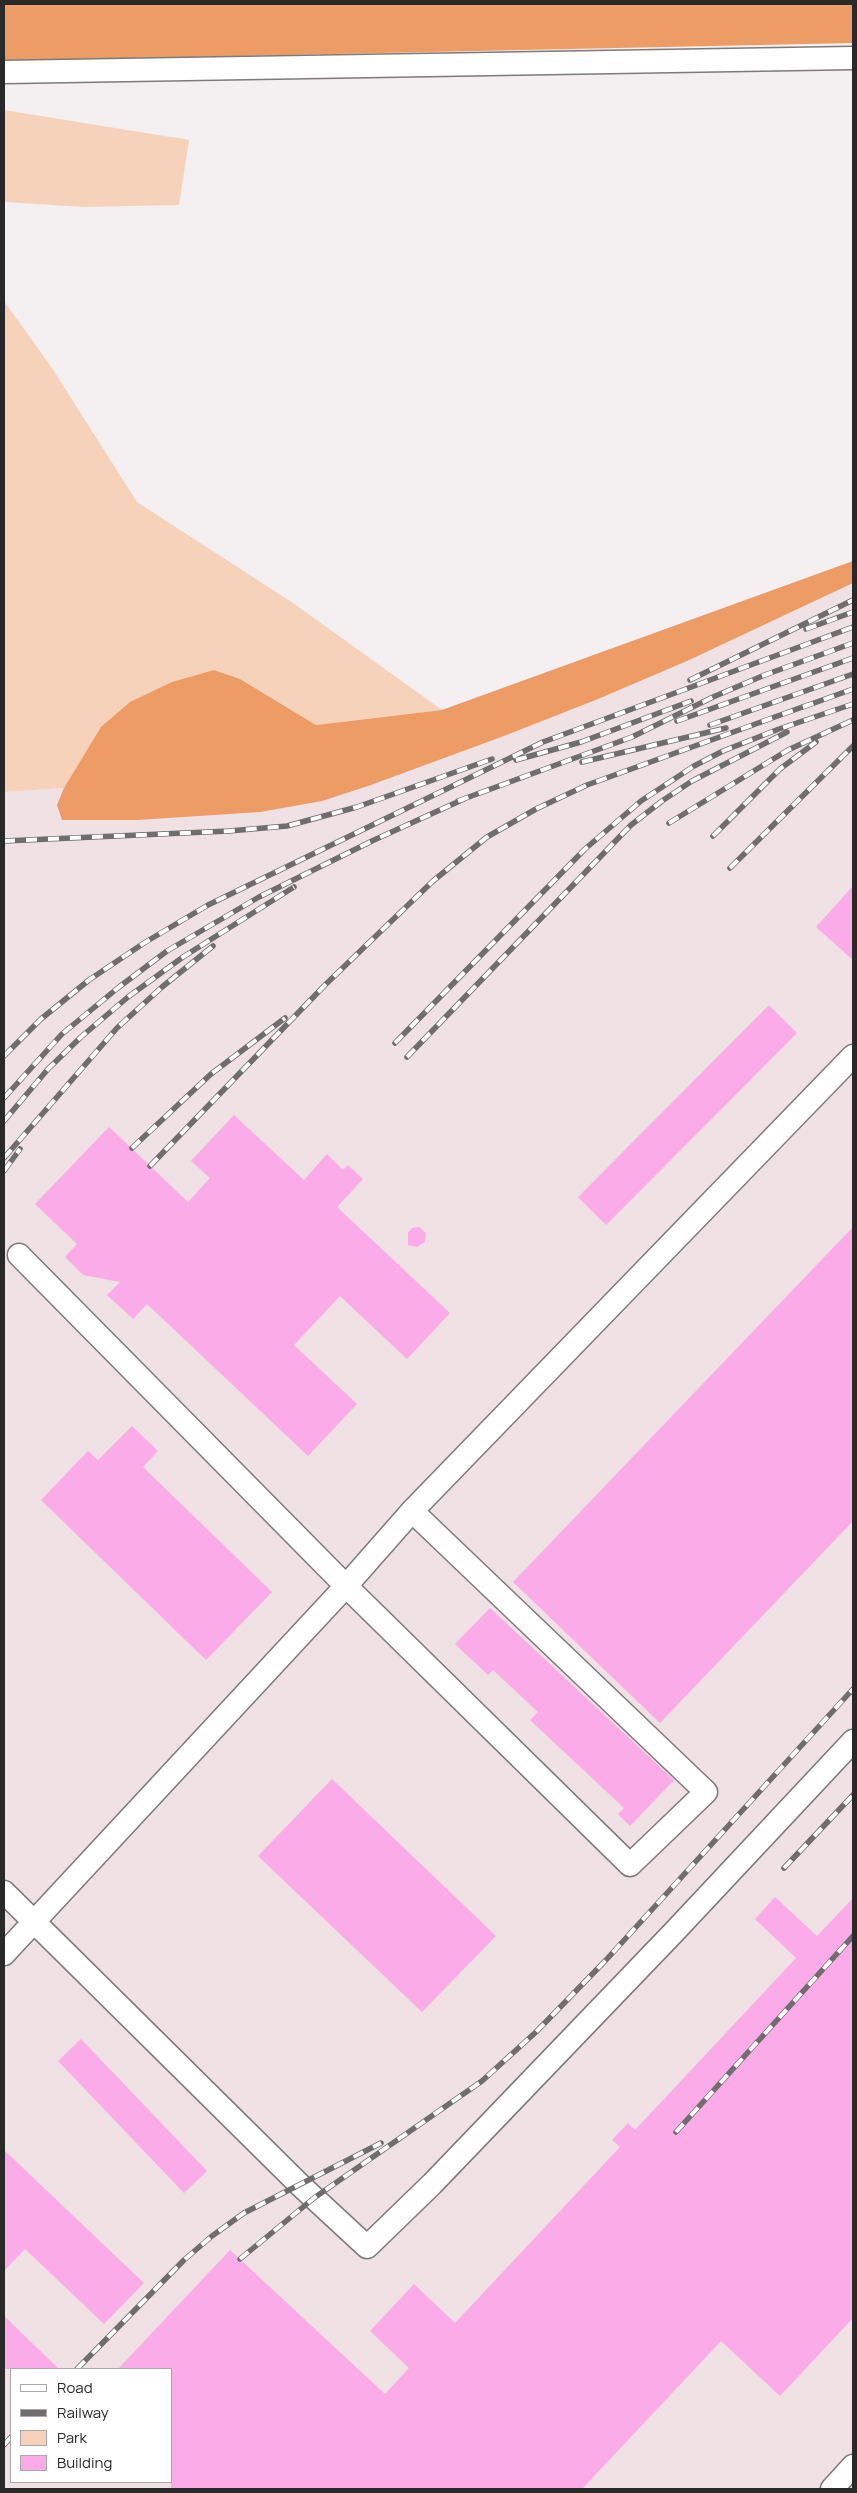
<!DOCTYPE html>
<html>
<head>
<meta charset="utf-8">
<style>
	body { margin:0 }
	#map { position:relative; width:857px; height:2493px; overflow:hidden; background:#f4eff0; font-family:Manrope,sans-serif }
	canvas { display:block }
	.frame { position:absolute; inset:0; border:5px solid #2a2929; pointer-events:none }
	.legend { position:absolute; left:10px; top:2368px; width:162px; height:115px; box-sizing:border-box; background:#fff; border:1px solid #aaa9a9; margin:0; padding:6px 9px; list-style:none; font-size:15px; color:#2a2929 }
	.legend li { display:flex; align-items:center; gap:10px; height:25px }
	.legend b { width:25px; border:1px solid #aaa9a9 }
</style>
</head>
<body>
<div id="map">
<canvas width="857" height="2493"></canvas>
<div class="frame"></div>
<ul class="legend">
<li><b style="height:6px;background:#fff"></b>Road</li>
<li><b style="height:6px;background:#6f6d6d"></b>Railway</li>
<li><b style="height:14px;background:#f7d2bb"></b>Park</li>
<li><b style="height:14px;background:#fbabe8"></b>Building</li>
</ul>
</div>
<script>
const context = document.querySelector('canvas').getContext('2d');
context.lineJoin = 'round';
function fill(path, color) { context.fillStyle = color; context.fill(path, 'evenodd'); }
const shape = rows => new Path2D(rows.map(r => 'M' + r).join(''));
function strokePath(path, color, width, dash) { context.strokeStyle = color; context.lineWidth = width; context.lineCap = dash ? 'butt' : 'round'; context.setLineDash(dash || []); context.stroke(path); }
fill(shape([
	[853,561,853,2489,4,2489,4,792,259,776],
	[11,2369,171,2369,171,2482,11,2482]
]), '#efe1e4');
fill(shape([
	[4,110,189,140,179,205,84,207,4,202],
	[4,301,52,368,137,502,293,603,442,710,316,725,240,679,214,670,69,781,64,788,4,792]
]), '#f7d2bb');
fill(shape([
	[4,4,853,4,853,43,4,61],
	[853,561,853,583,687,661,598,699,504,736,368,786,322,801,260,812,137,820,62,820,57,805,64,788,101,727,130,702,172,682,214,670,240,679,316,725,442,710]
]), '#ed9c65');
fill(shape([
	[853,886,853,960,816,927],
	[769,1005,797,1033,606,1225,578,1197],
	[234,1115,304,1180,327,1154,343,1170,348,1165,363,1179,337,1207,450,1313,407,1359,340,1296,294,1345,357,1404,308,1456,147,1304,133,1319,107,1295,120,1282,83,1275,65,1257,77,1244,35,1204,109,1127,188,1202,210,1178,191,1161],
	[419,1227,426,1233,425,1242,417,1247,408,1245,408,1233,412,1228],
	[853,1227,853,1521,660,1723,513,1582],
	[132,1426,158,1451,143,1467,272,1592,206,1660,41,1500,88,1451,98,1460],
	[490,1608,674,1780,630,1826,618,1814,624,1808,530,1720,538,1712,493,1670,488,1675,455,1644],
	[332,1779,496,1936,422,2012,258,1856],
	[775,1897,817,1936,853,1898,853,2318,780,2396,721,2341,582,2489,171,2489,171,2369,118,2369,230,2250,385,2394,409,2368,370,2331,414,2284,455,2323,620,2147,612,2140,628,2123,635,2130,796,1958,755,1919],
	[81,2039,207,2171,184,2193,58,2061],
	[4,2150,144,2283,104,2324,25,2249,4,2271],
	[4,2316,59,2369,4,2369]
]), '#fbabe8');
const minor = shape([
	[4,72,853,58],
	[19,1255,346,1586,630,1865,706,1792,412,1511],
	[4,1892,300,2185,367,2247,432,2184,674,1932,853,1741],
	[4,1954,346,1586,412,1511,853,1056],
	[832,2489,853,2466]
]);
strokePath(minor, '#7e7a7b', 25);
strokePath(minor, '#fff', 22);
const rail = shape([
	[806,629,853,612],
	[762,676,853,643],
	[690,680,853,600],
	[803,707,853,689],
	[677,721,853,658],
	[710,725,853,674],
	[516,760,581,742,691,701],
	[582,762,726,728],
	[458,801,632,737,713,697,767,674],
	[669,823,788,750,853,720],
	[713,836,780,769,816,742],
	[4,841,229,831,287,826,357,807,492,759],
	[730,868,853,746],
	[395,1043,585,849,641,801,694,766,723,751,779,729,853,704],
	[4,1056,41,1019,89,980,144,943,208,905,543,742,853,627],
	[407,1057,631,825,662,801,692,781,787,732],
	[4,1098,62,1034,119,987,167,951,259,897,374,840,464,799],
	[4,1121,48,1069,81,1037,128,997,183,957,294,887],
	[132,1148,211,1074,285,1018],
	[4,1158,117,1028,162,987,213,946],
	[150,1166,325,985,433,881,487,837,536,809,587,785,808,705],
	[4,1171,20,1149],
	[784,1868,853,1795],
	[676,2132,853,1936],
	[240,2259,314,2198,482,2081,536,2032,606,1960,853,1689],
	[77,2369,184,2260,212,2236,244,2213,381,2143],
	[4,2445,11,2437]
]);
strokePath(rail, '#6f6d6d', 5.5);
strokePath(rail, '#fff', 4, [11]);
</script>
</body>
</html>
